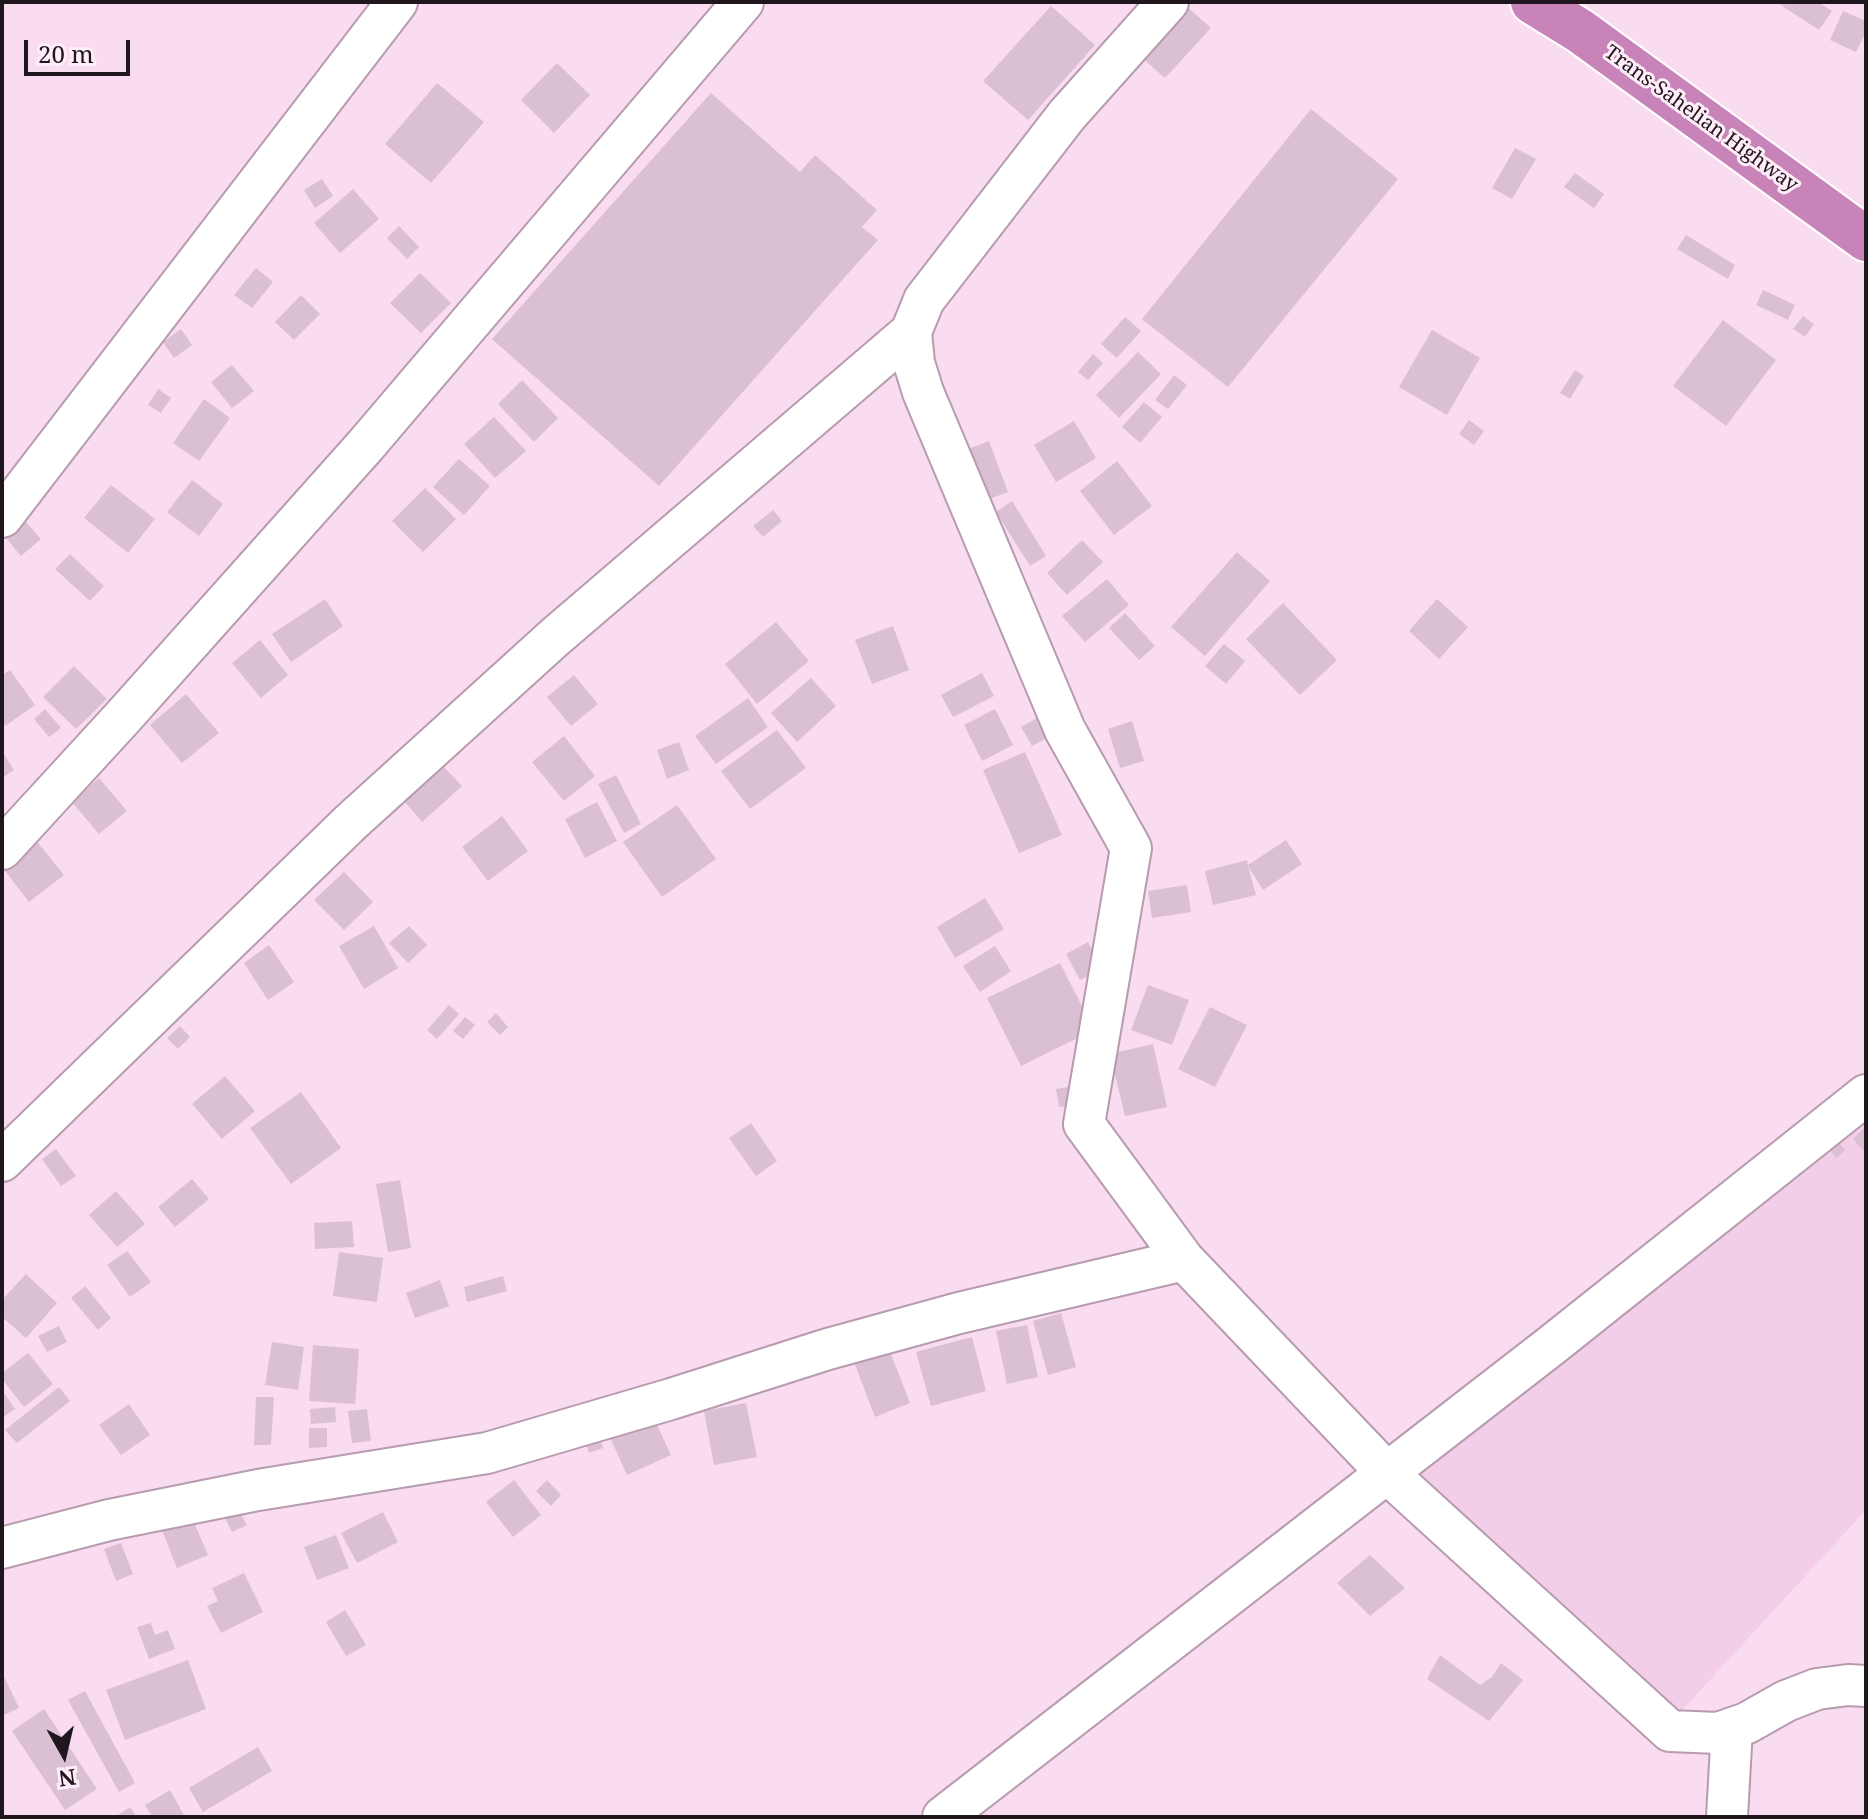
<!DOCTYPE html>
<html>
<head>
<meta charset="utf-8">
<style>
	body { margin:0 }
	#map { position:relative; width:1868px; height:1819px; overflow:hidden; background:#f9dcf0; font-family:"Noto Serif",serif }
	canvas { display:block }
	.frame { position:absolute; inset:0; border:4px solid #20161d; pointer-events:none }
	.north { position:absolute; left:24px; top:1715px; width:80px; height:80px; -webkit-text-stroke:6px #ffedf9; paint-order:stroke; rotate:172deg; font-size:22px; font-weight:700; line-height:32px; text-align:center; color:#20161d }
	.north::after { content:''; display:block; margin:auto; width:28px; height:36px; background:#20161d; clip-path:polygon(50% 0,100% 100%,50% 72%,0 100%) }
	.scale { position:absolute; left:24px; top:40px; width:106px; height:36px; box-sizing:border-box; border:4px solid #20161d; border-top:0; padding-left:10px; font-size:24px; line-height:28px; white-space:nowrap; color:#20161d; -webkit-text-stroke:6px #ffedf9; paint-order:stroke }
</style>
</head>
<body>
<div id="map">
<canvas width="1868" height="1819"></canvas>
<div class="frame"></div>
<div class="north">N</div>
<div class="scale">20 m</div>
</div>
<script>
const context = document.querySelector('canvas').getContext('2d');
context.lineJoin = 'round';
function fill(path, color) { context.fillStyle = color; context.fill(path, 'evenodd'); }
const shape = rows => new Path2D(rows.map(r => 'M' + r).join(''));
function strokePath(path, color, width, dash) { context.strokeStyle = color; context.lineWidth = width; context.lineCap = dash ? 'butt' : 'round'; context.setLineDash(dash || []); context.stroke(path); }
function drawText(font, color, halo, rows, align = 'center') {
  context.font = font + ' "Noto Serif",serif'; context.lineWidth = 6; context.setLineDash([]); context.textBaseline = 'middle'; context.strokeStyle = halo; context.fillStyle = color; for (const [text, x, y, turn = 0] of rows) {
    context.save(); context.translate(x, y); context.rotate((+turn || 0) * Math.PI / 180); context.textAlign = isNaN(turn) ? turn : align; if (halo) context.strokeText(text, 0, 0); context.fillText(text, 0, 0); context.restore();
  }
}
fill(shape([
	[1866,1113,1866,1510,1673,1720,1407,1479]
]), '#f2cee8');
fill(shape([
	[1776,2,1818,2,1832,11,1819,30],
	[1051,6,1095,45,1028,120,983,81],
	[1186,6,1211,28,1165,78,1140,56],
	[1843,11,1866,21,1866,32,1856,52,1830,40],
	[557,63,590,95,554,133,521,100],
	[437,83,484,122,431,183,385,144],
	[711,93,800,172,815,155,877,210,862,227,878,240,659,486,492,339],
	[1311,109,1398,179,1228,387,1142,319],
	[1515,148,1536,159,1512,199,1492,188],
	[1575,173,1604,194,1594,208,1564,187],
	[322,179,333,196,315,208,304,190],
	[353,189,379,219,340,253,314,223],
	[399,226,419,247,407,259,387,238],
	[1686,235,1735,265,1728,279,1677,249],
	[256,268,273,282,252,308,234,295],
	[420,273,451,303,421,333,390,303],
	[1763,290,1795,305,1788,320,1756,305],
	[301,295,320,314,294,340,275,322],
	[1803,316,1814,324,1805,337,1793,329],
	[1125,317,1141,331,1117,358,1101,344],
	[1723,320,1776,360,1726,426,1673,386],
	[181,329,192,345,174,358,163,342],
	[1432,330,1480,358,1447,415,1399,387],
	[1138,352,1161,374,1119,418,1096,395],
	[1093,354,1103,363,1088,380,1078,372],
	[232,365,254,391,232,408,211,382],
	[1575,370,1584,376,1570,399,1560,393],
	[1174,375,1187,385,1168,409,1155,400],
	[522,380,558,418,534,442,498,404],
	[158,389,171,398,161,413,148,405],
	[204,399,230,418,199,461,173,443],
	[1144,402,1162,417,1140,443,1122,427],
	[494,417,526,451,495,478,464,444],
	[1469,420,1484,431,1474,445,1459,434],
	[1074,421,1096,458,1056,482,1034,445],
	[989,441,1008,492,984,501,966,450],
	[459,459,490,486,464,515,433,487],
	[1117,461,1152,506,1114,535,1080,491],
	[192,480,223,504,199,536,167,512],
	[111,485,155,519,128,553,84,518],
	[425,488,456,519,423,552,392,521],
	[1012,501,1046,556,1030,566,996,512],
	[773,510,782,521,763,537,753,526],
	[25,521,41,539,21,556,6,538],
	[1082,540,1103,562,1067,595,1047,573],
	[1237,552,1270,581,1205,656,1171,627],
	[70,554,104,586,90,601,55,569],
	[1107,579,1129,605,1085,642,1062,616],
	[325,599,343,626,291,662,272,634],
	[1437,599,1468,627,1439,659,1409,631],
	[1283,603,1337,660,1300,695,1246,639],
	[1125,613,1155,646,1139,660,1109,628],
	[776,622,809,661,757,704,725,664],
	[893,626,909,670,872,684,855,640],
	[260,640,288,675,261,698,232,663],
	[1224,644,1245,661,1226,684,1205,666],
	[74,666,107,699,76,729,43,697],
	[10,670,35,705,5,726,2,721,2,675],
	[982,673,994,696,953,717,941,695],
	[574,675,598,704,571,726,547,697],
	[811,678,836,706,797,742,771,713],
	[186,694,219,733,182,763,150,725],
	[748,698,768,727,716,764,695,736],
	[45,709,61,728,49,737,34,719],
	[995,709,1013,745,982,761,964,725],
	[1044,714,1055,734,1032,746,1021,727],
	[1132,721,1144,761,1120,768,1108,729],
	[777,730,806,768,750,809,721,771],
	[564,736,595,776,564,801,532,762],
	[679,742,689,770,667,779,657,750],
	[2,751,14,770,2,778],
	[1025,752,1062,835,1019,853,983,770],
	[443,766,462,786,422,822,404,801],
	[616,775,641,824,624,833,598,784],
	[99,778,127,811,99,834,72,802],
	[597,802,617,841,585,858,565,819],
	[677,805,716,859,662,897,623,842],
	[502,816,528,851,488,881,462,847],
	[35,839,64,875,29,902,2,867],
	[1286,840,1302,864,1263,890,1248,866,1256,895,1213,905,1205,871,1247,860,1248,865],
	[344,872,373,902,344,930,314,900],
	[1187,885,1191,912,1152,918,1148,891],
	[985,898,1004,929,955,958,937,927],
	[374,926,398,968,364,989,339,946],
	[409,926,427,945,408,963,389,943],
	[1088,942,1102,969,1080,980,1066,954],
	[269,945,294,982,268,1000,244,963],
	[995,946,1011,971,980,992,963,966],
	[1060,963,1094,1030,1021,1066,987,998],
	[1148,985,1189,1000,1172,1045,1131,1030],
	[449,1005,459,1014,437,1039,427,1030],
	[1210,1007,1247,1025,1215,1087,1178,1069],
	[496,1013,508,1027,500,1035,487,1022],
	[465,1017,475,1025,463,1039,453,1031],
	[180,1026,190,1037,178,1049,167,1038],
	[1153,1044,1167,1107,1125,1116,1110,1054],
	[225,1076,255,1111,222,1139,192,1104],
	[1076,1086,1078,1105,1059,1107,1056,1089],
	[301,1092,341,1148,291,1184,250,1128],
	[751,1123,777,1161,756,1176,729,1138],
	[1866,1126,1866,1153,1853,1139],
	[1834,1138,1845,1150,1837,1158,1825,1145],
	[56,1149,76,1176,61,1186,42,1159],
	[192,1179,209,1199,175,1227,158,1207],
	[400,1180,411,1248,388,1252,376,1184],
	[116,1191,145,1224,117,1247,89,1215],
	[352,1221,354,1247,315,1249,314,1223],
	[127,1251,151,1282,130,1297,107,1265],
	[339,1252,383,1258,377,1302,333,1296],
	[26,1274,57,1303,26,1338,2,1317,2,1300],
	[503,1276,507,1291,467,1302,464,1287],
	[440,1280,449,1306,415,1318,406,1293],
	[85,1286,111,1318,98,1330,71,1298],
	[1061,1313,1076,1367,1048,1375,1033,1321],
	[1027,1325,1038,1377,1007,1384,996,1331],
	[59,1326,67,1342,47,1352,38,1336],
	[972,1337,986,1391,931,1406,916,1352],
	[272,1342,304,1347,298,1390,265,1385],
	[313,1345,359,1349,355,1404,309,1401],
	[889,1349,910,1403,875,1417,854,1362],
	[28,1353,53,1384,24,1407,2,1379,2,1373],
	[59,1387,70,1401,17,1443,5,1430],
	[2,1390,15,1409,2,1418],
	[256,1397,274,1397,271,1445,254,1445],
	[746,1403,757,1457,714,1465,704,1411],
	[129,1404,150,1435,121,1455,99,1425],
	[335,1407,336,1422,311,1424,310,1409],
	[367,1409,371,1441,352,1443,348,1411],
	[652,1414,671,1455,627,1475,608,1433],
	[309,1428,327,1428,327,1447,309,1448],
	[598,1431,603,1448,589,1453,583,1436],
	[514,1480,541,1515,513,1537,486,1502],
	[547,1480,561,1495,551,1506,536,1491],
	[237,1507,247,1525,232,1532,223,1514],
	[383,1512,398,1542,357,1563,341,1533],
	[191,1515,208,1555,177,1568,161,1528],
	[336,1535,349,1568,317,1580,304,1547],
	[121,1543,133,1574,116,1581,104,1549],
	[1370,1555,1405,1588,1370,1616,1337,1583],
	[244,1573,263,1612,221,1633,207,1606,218,1601,212,1588],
	[345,1610,366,1645,346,1656,326,1622],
	[151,1623,155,1635,168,1630,175,1649,149,1659,137,1627],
	[1440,1655,1480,1685,1492,1677,1501,1663,1523,1680,1489,1721,1427,1679],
	[188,1660,206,1709,125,1740,106,1690],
	[2,1672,19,1708,2,1716],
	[85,1691,135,1783,119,1792,68,1700],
	[44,1709,97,1789,65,1810,12,1731],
	[258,1747,272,1771,203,1812,189,1788],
	[170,1790,185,1817,152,1817,145,1805],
	[130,1807,137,1817,115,1817]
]), '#dbbfd3');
const minor = shape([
	[1168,2,1067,115,924,300,911,332,914,363,923,392,1065,730,1131,848,1084,1124,1184,1260,1387,1473,1670,1731,1718,1733,1747,1723,1786,1701,1817,1689,1848,1685,1866,1686],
	[2,517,397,2],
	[2,849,124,716,365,446,743,2],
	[2,1161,351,822,555,637,911,332],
	[2,1548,109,1520,258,1490,487,1453,671,1399,828,1349,959,1313,1184,1260],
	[943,1817,1552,1345,1866,1095],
	[1727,1817,1732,1728]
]);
const trunk = shape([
	[1533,2,1580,31,1866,239]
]);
strokePath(minor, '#b79baf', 44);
strokePath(trunk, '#fff', 48);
strokePath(minor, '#fff', 40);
strokePath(trunk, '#c884b8', 44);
drawText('20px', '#20161d', '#ffedf9', [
	["Trans-Sahelian Highway",1701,119,36]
]);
</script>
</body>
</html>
